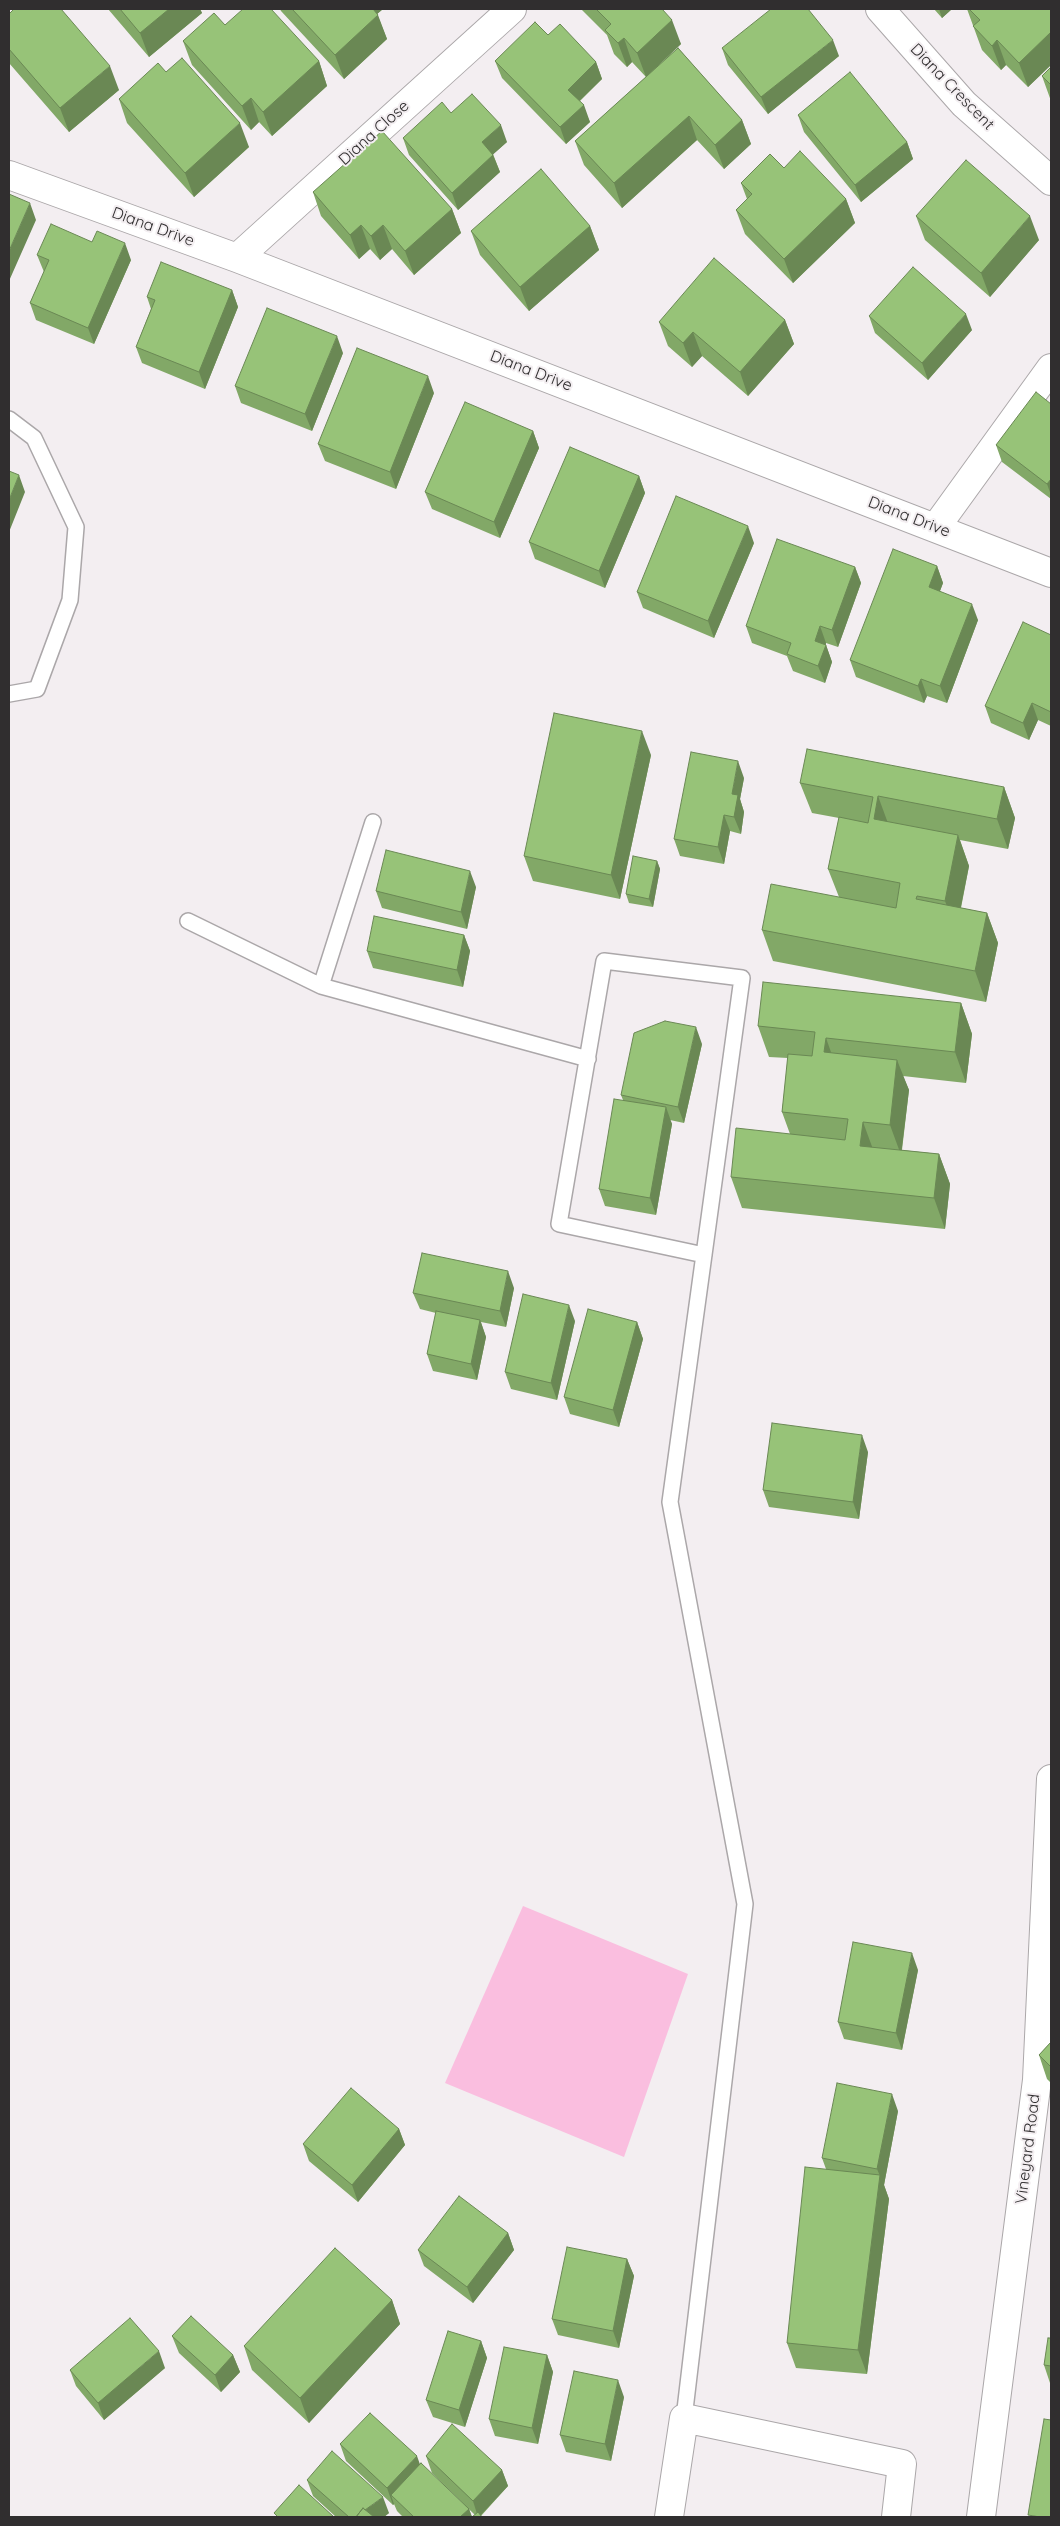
<!DOCTYPE html>
<html>
<head>
<meta charset="utf-8">
<style>
	body { margin:0 }
	#map { position:relative; width:1060px; height:2526px; overflow:hidden; background:#f3eef1; font-family:Quicksand,sans-serif }
	canvas { display:block }
	.frame { position:absolute; inset:0; border:10px solid #302e2f; pointer-events:none }
</style>
</head>
<body>
<div id="map">
<canvas width="1060" height="2526"></canvas>
<div class="frame"></div>
</div>
<script>
const context = document.querySelector('canvas').getContext('2d');
context.lineJoin = 'round';
function fill(path, color) { context.fillStyle = color; context.fill(path, 'evenodd'); }
const shape = rows => new Path2D(rows.map(r => 'M' + r).join(''));
function strokePath(path, color, width, dash) { context.strokeStyle = color; context.lineWidth = width; context.lineCap = dash ? 'butt' : 'round'; context.setLineDash(dash || []); context.stroke(path); }
function drawText(font, color, halo, rows, align = 'center') {
  context.font = font + ' Quicksand,sans-serif'; context.lineWidth = 4; context.setLineDash([]); context.textBaseline = 'middle'; context.strokeStyle = halo; context.fillStyle = color; for (const [text, x, y, turn = 0] of rows) {
    context.save(); context.translate(x, y); context.rotate((+turn || 0) * Math.PI / 180); context.textAlign = isNaN(turn) ? turn : align; if (halo) context.strokeText(text, 0, 0); context.fillText(text, 0, 0); context.restore();
  }
}
fill(shape([
	[523,1906,688,1974,624,2157,445,2083]
]), '#fabedf');
const lane = shape([
	[9,419,34,438,76,527,70,600,37,689,9,694],
	[373,822,321,986,588,1059],
	[188,921,321,986],
	[684,2418,745,1904,670,1502,742,978,604,961,559,1224,704,1255]
]);
const street = shape([
	[880,9,964,104,1051,181],
	[9,175,237,258,1051,573],
	[237,258,512,9],
	[936,527,1051,368],
	[669,2517,684,2418,902,2464,896,2517],
	[981,2517,1037,2080,1051,1779]
]);
strokePath(lane, '#aba7a9', 18);
strokePath(street, '#aba7a9', 30);
strokePath(lane, '#fff', 15);
strokePath(street, '#fff', 28);
fill(shape([
	[108,9,200,9,202,13,149,57],
	[280,9,383,9,377,14,387,39,344,79,281,11],
	[581,9,662,9,681,44,646,77,632,62,627,67,614,54,607,35],
	[934,9,952,9,942,18],
	[967,9,1051,9,1051,65,1028,87,1006,65,1001,70,982,50],
	[9,14,119,90,69,132,9,63],
	[225,25,319,61,327,86,272,136,259,122,251,130,192,65,183,41],
	[548,35,596,62,602,79,580,101,590,122,566,144,502,78,495,61],
	[678,48,742,120,751,144,724,169,697,140,622,208,584,165,575,141],
	[722,48,839,56,768,114,728,65],
	[1051,67,1051,101,1042,76],
	[166,72,249,147,194,197,127,123,119,99],
	[451,113,507,142,493,154,500,172,458,210,409,155,403,138],
	[798,115,907,142,913,159,861,202,804,132],
	[784,168,846,199,855,223,793,283,745,234,736,210,747,199,741,183],
	[313,192,452,209,461,233,414,275,392,249,380,260,370,249,359,259,321,216],
	[916,216,1039,240,990,297,925,240],
	[590,226,599,250,529,311,480,255,471,231],
	[37,255,131,260,94,344,36,320,30,303,44,272],
	[232,290,238,307,205,389,142,363,136,347,151,309,147,297],
	[869,316,972,330,928,380,875,333],
	[785,320,794,344,748,396,702,356,692,367,668,346,659,322],
	[343,353,312,431,241,403,235,386],
	[434,393,396,489,325,461,318,444],
	[1051,404,1051,499,1002,462,996,445],
	[533,431,539,448,500,538,432,509,425,492],
	[639,476,645,493,605,588,535,559,529,542],
	[754,543,714,638,643,608,637,592],
	[937,566,943,583,940,591,978,620,947,703,927,696,924,703,856,677,850,660],
	[855,567,861,583,838,647,826,643,826,645,832,662,825,683,793,671,787,656,752,643,746,626],
	[1051,635,1051,726,1038,720,1029,740,991,723,985,706],
	[651,755,620,899,533,881,524,856],
	[744,778,740,799,744,812,741,834,730,831,724,864,680,856,674,839],
	[800,783,1004,787,1015,818,1008,849,960,840,969,866,961,908,987,913,998,943,986,1002,773,961,762,930,839,897,828,869,839,818,812,813],
	[657,861,660,869,653,907,629,903,626,894],
	[476,887,467,929,382,908,376,891],
	[464,935,470,951,463,987,373,968,367,951],
	[961,1003,972,1034,966,1083,903,1076,909,1090,902,1150,939,1154,950,1184,945,1229,742,1208,731,1177,790,1134,782,1112,788,1058,769,1057,758,1026],
	[702,1044,684,1123,670,1120,672,1124,656,1215,605,1206,599,1189,623,1100,621,1095],
	[514,1288,506,1327,481,1322,486,1337,477,1380,433,1371,427,1354,436,1313,420,1309,413,1293],
	[575,1321,557,1400,511,1389,505,1372],
	[637,1322,643,1339,619,1427,570,1414,564,1397],
	[868,1452,859,1519,769,1507,763,1490],
	[918,1970,902,2050,844,2039,838,2022],
	[1051,2042,1051,2083,1047,2079,1039,2055],
	[898,2111,884,2185,889,2199,867,2374,796,2368,787,2343,826,2169,822,2158],
	[399,2129,405,2145,358,2202,309,2161,303,2144],
	[508,2233,514,2250,473,2303,424,2266,418,2250],
	[627,2259,634,2276,619,2348,558,2335,552,2319],
	[392,2300,400,2324,309,2423,252,2370,244,2346],
	[172,2336,233,2355,240,2372,221,2392,179,2353],
	[1051,2338,1051,2386,1044,2365],
	[481,2341,487,2358,465,2427,433,2417,426,2400],
	[547,2355,553,2372,538,2444,495,2436,489,2419],
	[165,2368,104,2420,76,2386,70,2370],
	[624,2397,611,2461,566,2452,560,2435],
	[340,2444,420,2464,469,2509,472,2517,403,2517,397,2511,394,2504,393,2505,346,2461],
	[426,2456,502,2470,508,2486,481,2516,475,2515,432,2473],
	[307,2480,389,2513,384,2517,336,2517,313,2496]
]), '#82a867');
fill(shape([
	[169,9,200,9,202,13,149,57,140,33],
	[366,9,383,9,370,20],
	[939,9,952,9,942,18],
	[378,15,387,39,344,79,335,55],
	[672,20,681,44,646,77,637,53],
	[1051,32,1051,65,1028,87,1019,63],
	[624,38,632,62,627,67,618,43],
	[833,40,839,56,768,114,761,97],
	[997,40,1006,65,1001,70,992,46],
	[319,61,327,86,272,136,263,112],
	[596,62,602,79,574,106,568,90],
	[110,66,119,90,69,132,60,108],
	[251,98,259,122,251,130,242,106],
	[584,105,590,122,566,144,560,127],
	[689,116,697,140,622,208,614,183],
	[742,120,751,144,724,169,715,145],
	[240,123,249,147,194,197,185,173],
	[501,125,507,142,488,159,482,142],
	[907,142,913,159,861,202,855,185],
	[493,155,500,172,458,210,452,193],
	[846,199,855,223,793,283,784,259],
	[30,203,36,220,9,281,9,251],
	[452,209,461,233,414,275,405,251],
	[1030,216,1039,240,990,297,981,273],
	[361,225,370,249,359,259,350,235],
	[383,225,392,249,380,260,371,236],
	[590,226,599,250,529,311,520,287],
	[125,243,131,260,94,344,88,328],
	[232,290,238,307,205,389,199,372],
	[966,314,972,330,928,380,922,363],
	[785,320,794,344,748,396,740,372],
	[693,332,702,356,692,367,683,343],
	[337,336,343,353,312,431,305,414],
	[428,376,434,393,396,489,390,472],
	[533,431,539,448,500,538,494,522],
	[19,475,25,492,9,532,9,500],
	[639,476,645,493,605,588,599,571],
	[1051,479,1051,495,1047,484],
	[748,526,754,543,714,638,708,621],
	[937,566,943,583,935,604,929,587],
	[855,567,861,583,838,647,832,630],
	[972,604,978,620,947,703,940,686],
	[820,626,826,643,821,658,815,641],
	[826,645,832,662,825,683,818,666],
	[921,679,927,696,924,703,918,686],
	[1032,703,1038,720,1029,740,1023,723],
	[642,731,651,755,620,899,611,875],
	[738,761,744,778,740,799,744,812,741,834,734,817,732,794],
	[1004,787,1015,818,1008,849,997,819],
	[878,796,889,826,874,819],
	[724,815,730,831,724,864,718,847],
	[958,835,969,866,956,931,945,901],
	[657,861,660,869,653,907,649,899],
	[470,871,476,887,467,929,461,912],
	[987,913,998,943,986,1002,975,971],
	[464,935,470,951,463,987,457,970],
	[961,1003,972,1034,966,1083,955,1052],
	[696,1027,702,1044,684,1123,678,1107],
	[826,1038,837,1069,824,1052],
	[897,1060,909,1090,901,1155,890,1125],
	[666,1107,672,1124,656,1215,650,1198],
	[863,1122,874,1152,860,1146],
	[939,1154,950,1184,945,1229,934,1198],
	[508,1271,514,1288,506,1327,500,1311],
	[569,1305,575,1321,557,1400,551,1383],
	[480,1320,486,1337,477,1380,471,1364],
	[637,1322,643,1339,619,1427,613,1410],
	[862,1435,868,1452,859,1519,853,1502],
	[912,1953,918,1970,902,2050,896,2033],
	[892,2094,898,2111,884,2185,889,2199,867,2374,858,2350,880,2176,877,2169],
	[399,2129,405,2145,358,2202,352,2185],
	[508,2233,514,2250,473,2303,467,2287],
	[627,2259,634,2276,619,2348,613,2331],
	[392,2300,400,2324,309,2423,300,2398],
	[481,2341,487,2358,465,2427,459,2410],
	[159,2351,165,2368,104,2420,98,2403],
	[233,2355,240,2372,221,2392,215,2375],
	[547,2355,553,2372,538,2444,532,2428],
	[618,2380,624,2397,611,2461,605,2444],
	[417,2456,423,2473,391,2495,394,2504,393,2505,387,2488],
	[502,2470,508,2486,479,2517,478,2517,473,2501],
	[383,2497,389,2513,384,2517,356,2517],
	[469,2509,472,2517,460,2517]
]), '#6a8854');
const building = shape([
	[14,9,61,9,110,66,60,108,9,49,9,14,14,9],
	[120,9,169,9,140,33,120,9],
	[243,9,271,9,319,61,263,112,251,98,242,106,183,41,214,13,225,25,243,9],
	[292,9,373,9,378,15,335,55,292,9],
	[596,9,662,9,672,20,637,53,624,38,618,43,605,30,611,24,596,9],
	[771,9,808,9,833,40,761,97,722,48,771,9],
	[969,9,1051,9,1051,32,1019,63,997,40,992,46,973,26,980,20,969,9],
	[535,22,548,35,560,24,596,62,568,90,584,105,560,127,495,61,535,22],
	[678,48,742,120,715,145,689,116,614,183,575,141,678,48],
	[182,58,240,123,185,173,119,99,158,63,166,72,182,58],
	[1051,67,1051,85,1042,76,1051,67],
	[850,72,907,142,855,185,798,115,850,72],
	[472,94,501,125,482,142,493,155,452,193,403,138,442,102,451,113,472,94],
	[382,131,452,209,405,251,383,225,371,236,361,225,350,235,313,192,382,131],
	[800,151,846,199,784,259,736,210,752,194,741,183,770,154,784,168,800,151],
	[966,160,1030,216,981,273,916,216,966,160],
	[541,169,590,226,520,287,471,231,541,169],
	[9,194,30,203,9,251,9,194],
	[51,224,92,242,97,231,125,243,88,328,30,303,49,260,37,255,51,224],
	[714,258,785,320,740,372,693,332,683,343,659,322,714,258],
	[161,262,232,290,199,372,136,347,155,300,147,297,161,262],
	[913,267,966,314,922,363,869,316,913,267],
	[267,308,337,336,305,414,235,386,267,308],
	[357,348,428,376,390,472,318,444,357,348],
	[1036,392,1051,404,1051,479,1047,484,996,445,1036,392],
	[465,402,533,431,494,522,425,492,465,402],
	[570,447,639,476,599,571,529,542,570,447],
	[9,471,19,475,9,500,9,471],
	[676,496,748,526,708,621,637,592,676,496],
	[777,539,855,567,832,630,820,626,815,641,826,645,818,666,787,654,791,643,746,626,777,539],
	[893,549,937,566,929,587,972,604,940,686,921,679,918,686,850,660,893,549],
	[1023,622,1051,635,1051,712,1032,703,1023,723,985,706,1023,622],
	[554,713,642,731,611,875,524,856,554,713],
	[807,749,1004,787,997,819,878,796,874,819,958,835,945,901,917,896,916,899,987,913,975,971,762,930,771,884,896,908,900,883,828,869,839,817,868,823,873,797,800,783,807,749],
	[691,752,738,761,732,794,738,795,734,817,724,815,718,847,674,839,691,752],
	[386,850,470,871,461,912,376,891,386,850],
	[633,856,657,861,649,899,626,894,633,856],
	[374,916,464,935,457,970,367,951,374,916],
	[763,982,961,1003,955,1052,826,1038,824,1052,897,1060,890,1125,863,1122,860,1146,939,1154,934,1198,731,1177,736,1128,845,1140,848,1119,782,1112,788,1054,812,1056,815,1032,758,1026,763,982],
	[665,1021,696,1027,678,1107,621,1095,634,1033,665,1021],
	[614,1099,666,1107,650,1198,599,1189,614,1099],
	[422,1253,508,1271,500,1311,413,1293,422,1253],
	[523,1294,569,1305,551,1383,505,1372,523,1294],
	[588,1309,637,1322,613,1410,564,1397,588,1309],
	[436,1311,480,1320,471,1364,427,1354,436,1311],
	[772,1423,862,1435,853,1502,763,1490,772,1423],
	[853,1942,912,1953,896,2033,838,2022,853,1942],
	[1051,2042,1051,2067,1039,2055,1051,2042],
	[837,2083,892,2094,877,2169,822,2158,837,2083],
	[351,2088,399,2129,352,2185,303,2144,351,2088],
	[805,2167,880,2175,858,2350,787,2343,805,2167],
	[459,2196,508,2233,467,2287,418,2250,459,2196],
	[567,2247,627,2259,613,2331,552,2319,567,2247],
	[335,2248,392,2300,300,2398,244,2346,335,2248],
	[191,2316,233,2355,215,2375,172,2336,191,2316],
	[130,2318,159,2351,98,2403,70,2370,130,2318],
	[448,2331,481,2341,459,2410,426,2400,448,2331],
	[1048,2338,1051,2338,1051,2366,1044,2365,1048,2338],
	[504,2347,547,2355,532,2428,489,2419,504,2347],
	[574,2371,618,2380,605,2444,560,2435,574,2371],
	[370,2413,417,2456,387,2488,340,2444,370,2413],
	[1044,2419,1051,2420,1051,2517,1040,2517,1028,2515,1044,2419],
	[452,2424,502,2470,473,2501,426,2456,452,2424],
	[332,2451,383,2497,365,2510,363,2508,356,2517,349,2517,307,2480,332,2451],
	[421,2463,469,2509,460,2517,414,2517,391,2495,421,2463],
	[299,2485,334,2517,278,2517,274,2513,299,2485],
	[363,2508,374,2517,356,2517,363,2508],
	[478,2512,482,2517,472,2517,478,2512]
]);
fill(building, '#97c378');
strokePath(building, '#6a8854', 1);
drawText('16px', '#302e2f', '#f3eef1', [
	["Diana Crescent",952,87,46],
	["Diana Close",374,133,-42],
	["Diana Drive",153,227,20],
	["Diana Drive",531,371,21],
	["Diana Drive",909,517,21],
	["Vineyard Road",1028,2149,-83]
]);
</script>
</body>
</html>
